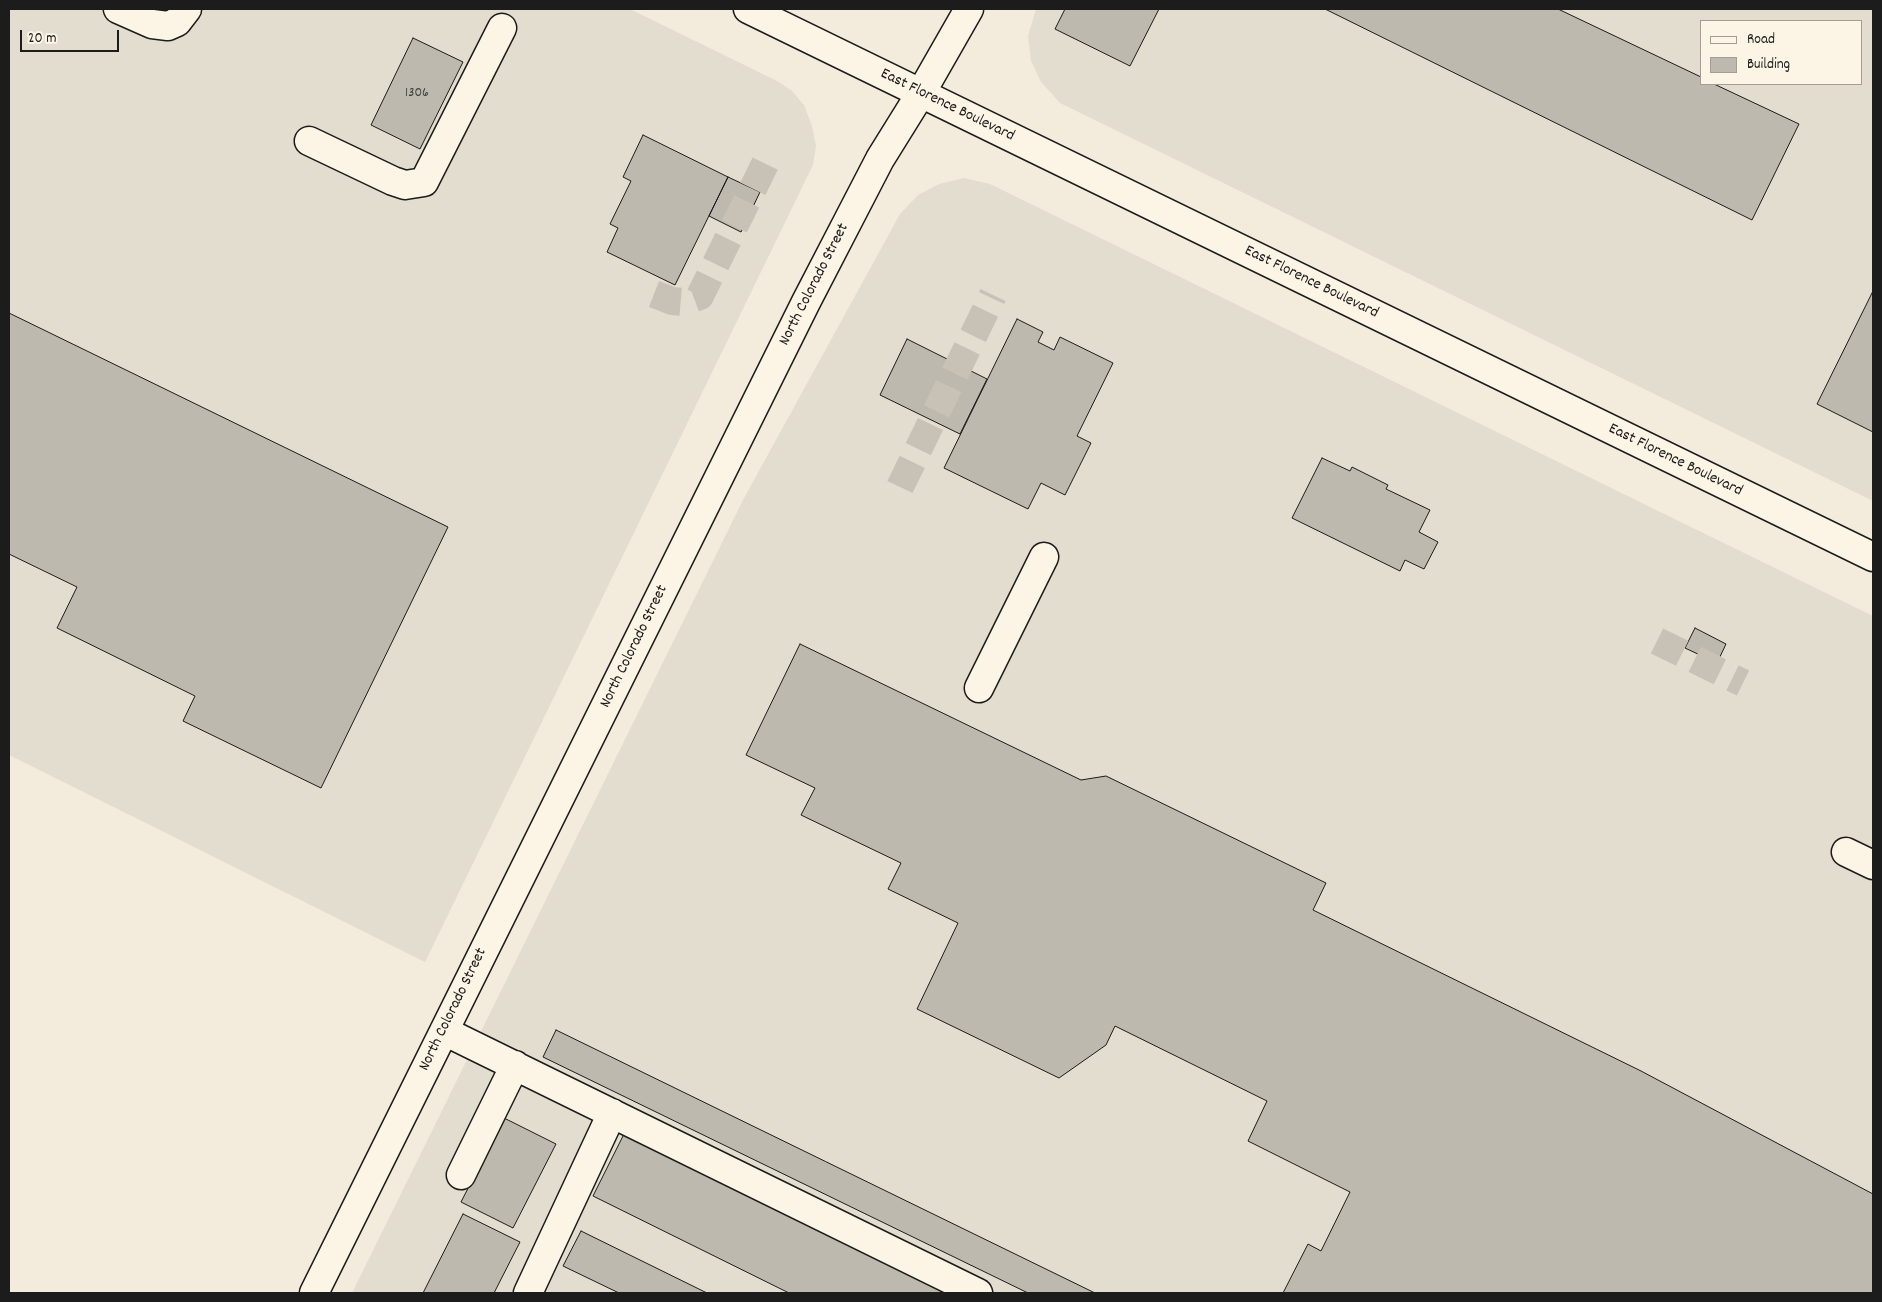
<!DOCTYPE html>
<html>
<head>
<meta charset="utf-8">
<style>
	body { margin:0 }
	#map { position:relative; width:1882px; height:1302px; overflow:hidden; background:#f3ecdd; font-family:Dekko,sans-serif }
	canvas { display:block }
	.frame { position:absolute; inset:0; border:10px solid #1c1c1c; pointer-events:none }
	.legend { position:absolute; left:1700px; top:20px; width:162px; height:65px; box-sizing:border-box; background:#fcf5e5; border:1px solid #a29e95; margin:0; padding:6px 9px; list-style:none; font-size:15px; color:#1c1c1c }
	.legend li { display:flex; align-items:center; gap:10px; height:25px }
	.legend b { width:25px; border:1px solid #a29e95 }
	.scale { position:absolute; left:20px; top:30px; width:99px; height:22px; box-sizing:border-box; border:2px solid #1c1c1c; border-top:0; padding-left:6px; font-size:15px; line-height:18px; white-space:nowrap; color:#1c1c1c; -webkit-text-stroke:4px #fcf5e5; paint-order:stroke }
</style>
</head>
<body>
<div id="map">
<canvas width="1882" height="1302"></canvas>
<div class="frame"></div>
<ul class="legend">
<li><b style="height:6px;background:#fcf5e5"></b>Road</li>
<li><b style="height:14px;background:#beb9ae"></b>Building</li>
</ul>
<div class="scale">20 m</div>
</div>
<script>
const context = document.querySelector('canvas').getContext('2d');
context.lineJoin = 'round';
function fill(path, color) { context.fillStyle = color; context.fill(path, 'evenodd'); }
const shape = rows => new Path2D(rows.map(r => 'M' + r).join(''));
function strokePath(path, color, width, dash) { context.strokeStyle = color; context.lineWidth = width; context.lineCap = dash ? 'butt' : 'round'; context.setLineDash(dash || []); context.stroke(path); }
function drawText(font, color, halo, rows, align = 'center') {
  context.font = font + ' Dekko,sans-serif'; context.lineWidth = 4.5; context.setLineDash([]); context.textBaseline = 'middle'; context.strokeStyle = halo; context.fillStyle = color; for (const [text, x, y, turn = 0] of rows) {
    context.save(); context.translate(x, y); context.rotate((+turn || 0) * Math.PI / 180); context.textAlign = isNaN(turn) ? turn : align; if (halo) context.strokeText(text, 0, 0); context.fillText(text, 0, 0); context.restore();
  }
}
fill(shape([
	[9,9,630,9,779,82,792,91,804,105,812,126,816,146,813,165,425,962,9,755],
	[1036,9,1873,9,1873,501,1060,103,1041,82,1031,61,1028,36],
	[1701,21,1861,21,1861,84,1701,84],
	[964,178,990,184,1873,616,1873,1293,352,1293,743,500,900,214,918,195,939,184]
]), '#e3ddcf');
const building = shape([
	[1065,9,1159,9,1130,66,1055,29,1065,9],
	[1325,9,1558,9,1701,77,1701,84,1714,84,1799,124,1752,220,1325,9],
	[413,38,463,62,420,149,371,125,413,38],
	[643,135,728,177,675,285,607,252,618,228,610,224,631,181,623,177,643,135],
	[728,177,760,192,741,232,709,216,728,177],
	[1873,291,1873,432,1817,404,1873,291],
	[9,313,448,527,321,788,183,721,195,696,57,628,77,587,9,554,9,313],
	[1017,319,1043,332,1038,342,1054,350,1060,337,1113,363,1077,436,1091,443,1065,495,1041,483,1028,509,944,468,1017,319],
	[907,339,987,379,960,434,880,395,907,339],
	[1322,458,1350,471,1352,467,1388,485,1386,489,1430,510,1419,532,1438,542,1424,569,1405,560,1400,571,1292,518,1322,458],
	[1695,628,1726,644,1717,663,1685,648,1695,628],
	[800,644,1081,780,1106,776,1326,883,1313,910,1641,1071,1873,1194,1873,1293,1283,1293,1308,1244,1321,1251,1350,1192,1248,1141,1267,1101,1115,1026,1106,1045,1059,1078,917,1009,958,923,888,889,901,863,801,815,815,788,746,755,800,644],
	[556,1030,1095,1293,1028,1293,543,1057,556,1030],
	[504,1118,556,1144,513,1228,461,1202,504,1118],
	[625,1132,950,1293,789,1293,593,1196,625,1132],
	[463,1214,520,1242,494,1293,423,1293,463,1214],
	[581,1231,707,1293,619,1293,563,1266,581,1231]
]);
fill(building, '#beb9ae');
strokePath(building, '#1c1c1c', 1);
strokePath(shape([
	[654,294,672,301,684,302,700,296,768,158],
	[900,487,993,295],
	[1657,641,1743,683]
]), '#c8c2b6', 28, [28, 14]);
const minor = shape([
	[118,9,152,24,168,26,177,22,187,9],
	[309,141,393,181,405,185,424,182,502,28],
	[979,688,1044,557],
	[1846,852,1873,865],
	[444,1031,978,1293],
	[461,1175,515,1065],
	[314,1293,806,302,880,159,921,93,969,9],
	[528,1293,612,1113]
]);
const major = shape([
	[748,9,1873,557]
]);
strokePath(minor, '#1c1c1c', 31);
strokePath(major, '#1c1c1c', 31);
strokePath(minor, '#fcf5e5', 28);
strokePath(major, '#fcf5e5', 28);
drawText('14px', '#444340', null, [
	["1306",417,94]
]);
drawText('16px', '#1c1c1c', '#fcf5e5', [
	["East Florence Boulevard",947,106,26],
	["East Florence Boulevard",1311,283,26],
	["North Colorado Street",815,285,-63],
	["East Florence Boulevard",1675,461,26],
	["North Colorado Street",635,647,-64],
	["North Colorado Street",454,1010,-64]
]);
</script>
</body>
</html>
